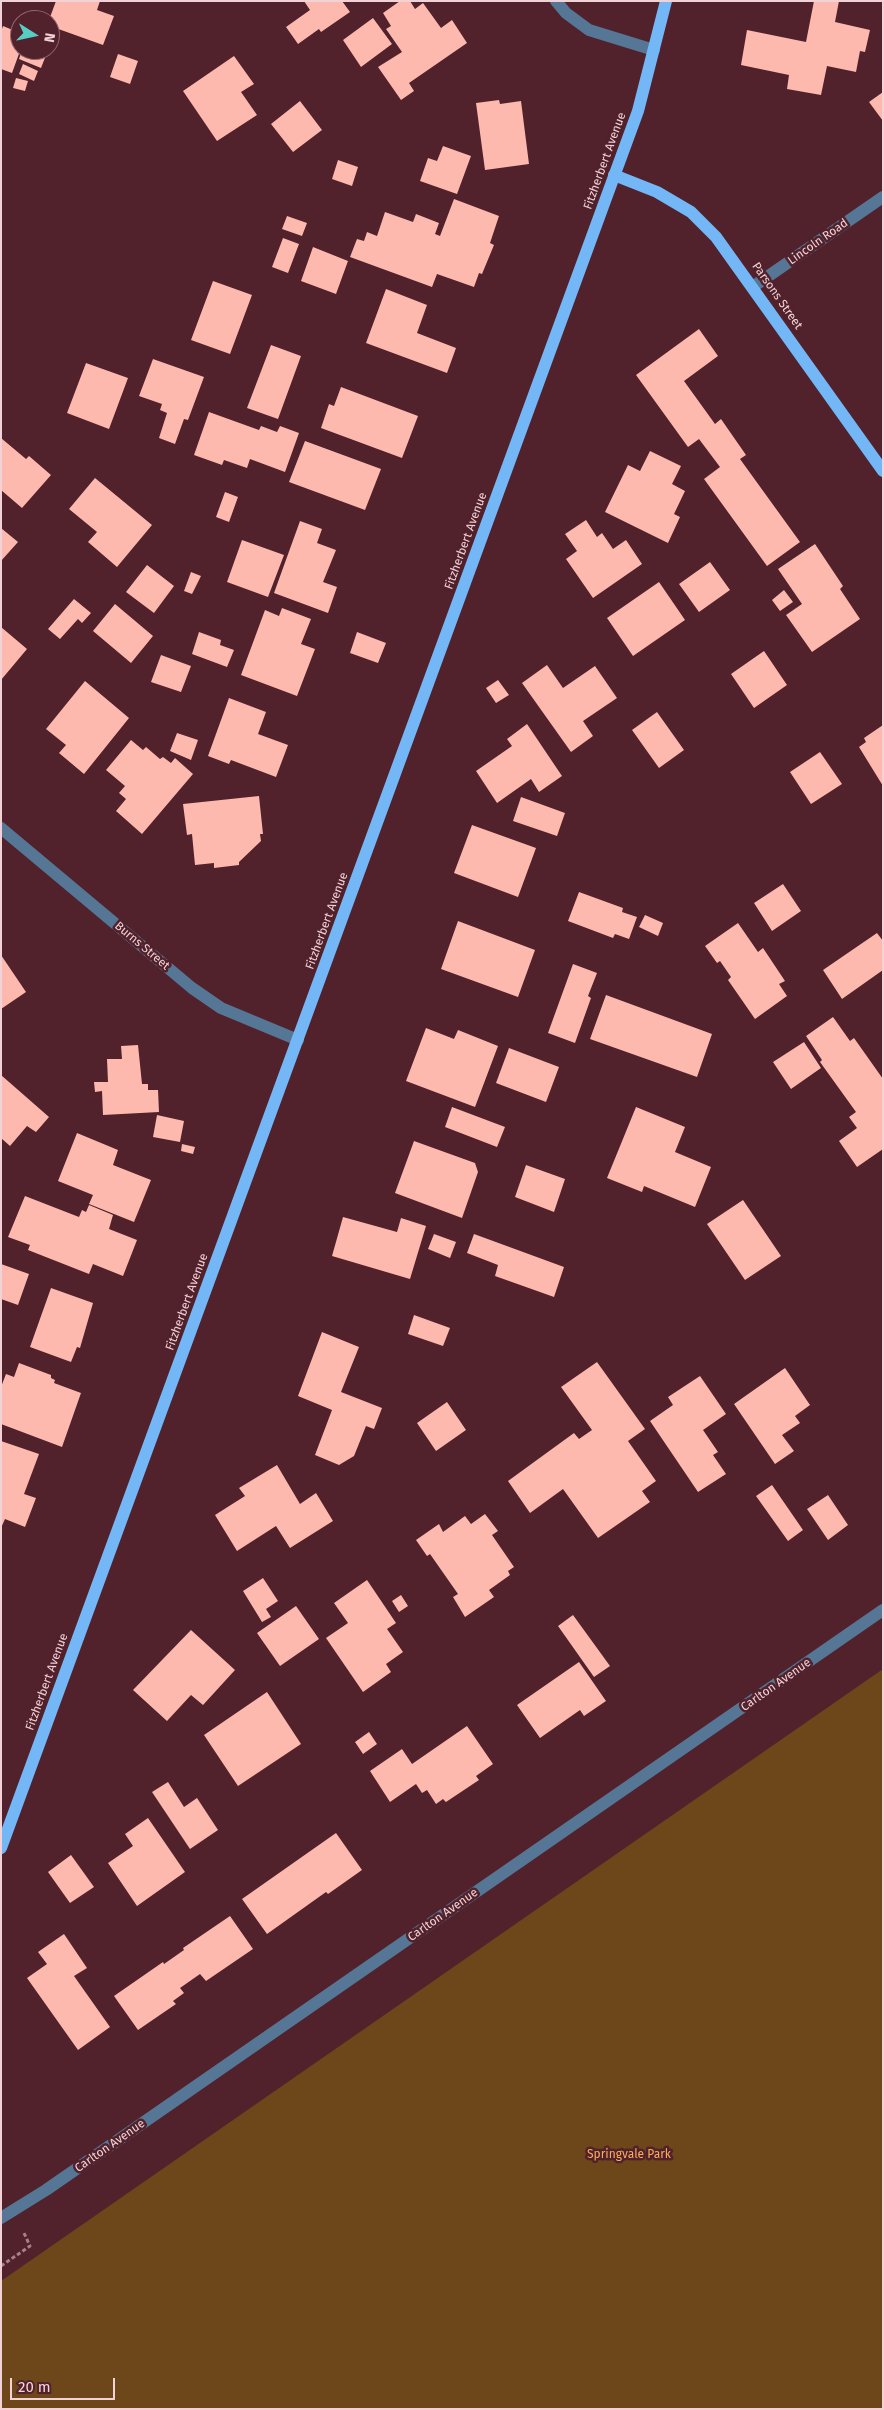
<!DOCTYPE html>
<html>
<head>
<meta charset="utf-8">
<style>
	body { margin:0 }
	#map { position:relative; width:884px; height:2410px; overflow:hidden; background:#51212c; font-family:"Fira Sans",sans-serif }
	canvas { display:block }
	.frame { position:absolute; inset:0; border:2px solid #f2d2d7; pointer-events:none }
	.north { position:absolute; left:10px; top:10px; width:50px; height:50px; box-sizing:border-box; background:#51212c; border:1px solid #916870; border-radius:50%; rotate:100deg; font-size:14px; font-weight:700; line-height:20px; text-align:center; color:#f2d2d7 }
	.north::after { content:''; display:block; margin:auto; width:18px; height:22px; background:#56cec4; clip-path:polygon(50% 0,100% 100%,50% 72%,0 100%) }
	.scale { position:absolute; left:10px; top:2378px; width:105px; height:22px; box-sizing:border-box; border:2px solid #f2d2d7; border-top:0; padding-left:6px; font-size:15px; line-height:18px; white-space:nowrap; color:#f2d2d7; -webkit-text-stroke:4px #51212c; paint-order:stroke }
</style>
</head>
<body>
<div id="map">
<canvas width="884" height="2410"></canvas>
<div class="frame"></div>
<div class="north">N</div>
<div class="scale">20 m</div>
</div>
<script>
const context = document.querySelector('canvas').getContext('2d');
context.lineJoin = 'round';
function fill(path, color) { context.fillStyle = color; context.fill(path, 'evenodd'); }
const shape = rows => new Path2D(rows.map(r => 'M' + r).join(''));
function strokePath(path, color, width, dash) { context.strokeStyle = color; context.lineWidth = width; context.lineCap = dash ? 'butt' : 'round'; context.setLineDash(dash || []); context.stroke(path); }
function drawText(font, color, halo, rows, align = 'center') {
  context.font = font + ' "Fira Sans",sans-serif'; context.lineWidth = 5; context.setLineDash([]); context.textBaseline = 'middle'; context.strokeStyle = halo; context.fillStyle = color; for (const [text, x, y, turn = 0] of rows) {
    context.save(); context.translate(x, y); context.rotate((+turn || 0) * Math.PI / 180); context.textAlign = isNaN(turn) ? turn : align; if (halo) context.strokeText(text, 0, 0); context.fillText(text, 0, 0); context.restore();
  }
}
fill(shape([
	[883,1669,883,2409,1,2409,1,2281]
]), '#6d4719');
fill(shape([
	[56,1,100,1,97,10,114,16,103,45,50,26,49,20],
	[304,1,342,1,350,12,321,32,319,29,298,44,286,27,310,10],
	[400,1,410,1,415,9,423,3,441,28,452,20,467,43,409,83,414,91,401,100,378,67,402,52,386,29,391,26,383,13],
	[814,1,839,1,835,22,870,30,865,52,860,51,856,72,827,66,821,95,787,89,789,75,741,65,747,30,806,42],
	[373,18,392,44,361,67,343,40],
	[3,26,20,33,20,51,12,73,1,69,1,32],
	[22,50,48,50,41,68,19,59],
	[118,54,138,61,130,84,110,77],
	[234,56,254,84,241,92,257,115,217,141,183,91],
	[23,64,38,71,34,81,19,74],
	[16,78,28,81,25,91,13,88],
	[883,92,883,121,869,102],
	[499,100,500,104,521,101,529,164,485,170,476,103],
	[300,101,322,130,293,152,271,124],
	[443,146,471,156,457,194,420,181,428,158,437,161],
	[338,160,358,167,352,186,332,179],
	[454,199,499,216,490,243,494,245,482,274,479,273,474,287,437,274,432,287,350,257,357,239,364,241,367,232,377,236,385,212,413,222,416,214,439,223,435,234,440,236],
	[287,216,307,223,302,236,282,229],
	[283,238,299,244,288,273,272,267],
	[313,247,348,261,336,294,301,281],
	[213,281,252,295,230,354,191,340],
	[386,289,427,305,417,333,456,348,447,373,366,343],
	[699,329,718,356,684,381,715,424,721,419,746,455,740,459,800,542,767,566,704,479,720,467,699,439,688,447,636,375],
	[271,345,301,356,278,419,247,408],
	[153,359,204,377,188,420,184,419,175,444,159,438,167,413,160,410,162,404,139,396],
	[86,363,128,378,109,429,67,413],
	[341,387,418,416,402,458,321,428,329,404,334,406],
	[209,412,259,430,261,426,277,432,280,426,299,433,285,472,250,459,247,468,224,460,222,465,194,455],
	[1,438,26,459,29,456,51,475,22,508,1,490],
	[305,441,381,469,365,510,289,482],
	[650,451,681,466,672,484,685,491,674,514,680,517,668,543,605,512,628,465,640,471],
	[95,478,152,525,117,567,88,542,97,532,69,509],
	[225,492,238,497,229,522,216,517],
	[586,520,597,537,602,533,613,549,626,540,642,564,593,598,566,559,577,551,565,534],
	[300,521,322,529,317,543,336,550,323,582,337,587,328,613,274,593],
	[1,528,18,542,1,561],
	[242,540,284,555,268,597,227,582],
	[815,544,843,586,840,589,860,619,812,652,786,615,802,604,778,569],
	[710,562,730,590,699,612,679,584],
	[147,565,174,586,154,613,126,592],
	[191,572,201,576,192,594,184,591],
	[659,582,685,620,633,656,607,618],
	[784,590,793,602,780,611,772,600],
	[74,599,91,613,82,623,78,619,60,639,48,629],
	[115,604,153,636,131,663,93,631],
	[282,608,311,619,301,644,315,649,297,696,241,675,265,610,279,616],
	[1,627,27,649,1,680],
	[199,632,221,640,220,645,234,650,227,667,192,654],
	[357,632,386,643,378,663,350,653],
	[764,651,787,685,754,708,731,674],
	[161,655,191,666,181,692,151,682],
	[547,665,563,688,595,666,617,698,583,721,593,736,571,752,522,683],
	[498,680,509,695,496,703,486,688],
	[85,681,129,718,84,774,59,753,66,745,46,729],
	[229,698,266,712,258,734,288,745,276,777,231,760,229,764,208,756],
	[657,712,684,750,659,768,632,730],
	[527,724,562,776,539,792,531,779,497,803,476,771,512,746,507,739],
	[883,725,883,786,859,747,866,742,864,738],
	[177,733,198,740,191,760,170,751],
	[131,740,143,750,146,747,160,759,163,757,171,763,175,758,193,774,142,834,116,811,126,799,119,793,125,786,106,770],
	[820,752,842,784,811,804,790,772],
	[259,796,263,834,260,834,261,841,239,862,239,865,214,868,214,863,195,865,192,834,187,835,183,804],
	[521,797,565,813,557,836,513,821],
	[472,825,536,848,518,897,454,873],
	[783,884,801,911,772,931,754,903],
	[579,892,623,908,622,912,637,917,629,939,615,934,613,938,568,921],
	[645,915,663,923,658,936,639,927],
	[458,921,535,950,518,997,441,969],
	[738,923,758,952,763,948,785,981,779,984,787,996,755,1019,728,980,731,977,720,961,717,963,705,946],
	[877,933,883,941,883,970,842,999,823,970],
	[1,955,26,992,1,1009],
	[573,964,597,973,588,996,591,998,575,1043,548,1033],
	[606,995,712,1034,697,1077,590,1039],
	[833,1017,850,1041,854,1038,883,1079,883,1149,857,1167,839,1141,857,1128,849,1117,856,1112,820,1062,822,1060,806,1036],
	[426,1028,454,1039,458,1030,498,1046,475,1107,406,1081],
	[804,1042,821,1068,791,1089,773,1062],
	[138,1045,142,1084,148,1084,148,1090,158,1090,159,1112,103,1115,102,1091,95,1092,94,1082,108,1082,107,1059,122,1059,121,1046],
	[509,1048,559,1067,546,1102,496,1083],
	[1,1075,49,1117,36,1132,27,1126,10,1146,1,1138],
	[452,1107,505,1127,497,1147,445,1127],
	[636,1107,685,1127,675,1152,711,1167,695,1207,644,1186,642,1192,607,1178],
	[157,1115,184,1121,180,1142,153,1137],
	[77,1133,118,1150,113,1165,151,1180,134,1222,89,1204,93,1195,58,1181],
	[414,1141,475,1163,478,1172,462,1218,395,1193],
	[182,1144,195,1147,193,1154,181,1151],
	[526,1165,565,1179,554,1212,515,1197],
	[25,1196,79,1217,82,1210,86,1212,89,1205,113,1215,109,1229,137,1240,123,1276,93,1264,89,1274,28,1250,30,1245,8,1237],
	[743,1200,781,1256,745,1280,707,1224],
	[343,1217,397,1232,401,1218,426,1226,410,1279,332,1256],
	[434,1234,456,1242,450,1258,428,1249],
	[474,1234,564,1267,554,1297,495,1276,498,1265,467,1253],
	[1,1264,29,1274,18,1305,1,1299],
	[51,1288,93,1303,80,1348,77,1347,71,1362,30,1347],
	[414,1315,450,1328,443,1346,408,1334],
	[322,1332,359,1347,341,1392,382,1408,374,1429,366,1426,354,1456,339,1465,315,1455,332,1410,298,1396],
	[597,1362,645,1429,628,1441,656,1481,642,1491,650,1502,598,1538,563,1489,530,1513,508,1481,574,1433,579,1439,592,1430,561,1387],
	[19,1363,51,1375,51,1378,55,1380,54,1383,81,1393,62,1447,1,1424,1,1387,6,1374,14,1377],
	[785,1368,810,1405,795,1416,800,1423,782,1435,794,1451,775,1464,734,1404],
	[700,1376,726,1414,703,1430,718,1452,713,1455,726,1474,698,1492,650,1421,673,1405,668,1397],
	[447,1402,466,1430,436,1451,417,1423],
	[1,1441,39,1454,24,1494,36,1498,25,1527,5,1519,1,1528],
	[277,1465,300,1504,316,1493,333,1521,290,1548,276,1526,237,1551,215,1515,245,1496,239,1488],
	[772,1485,803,1530,788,1541,756,1496],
	[828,1495,848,1525,828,1540,807,1509],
	[485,1514,498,1531,492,1535,514,1567,508,1571,510,1575,489,1590,494,1597,465,1617,453,1597,458,1594,430,1554,427,1556,416,1540,439,1524,443,1532,465,1516,471,1524],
	[263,1578,278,1601,266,1609,271,1617,262,1622,243,1591],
	[367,1580,396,1623,387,1629,403,1652,386,1664,391,1672,363,1692,326,1638,348,1623,334,1603],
	[401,1595,408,1606,399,1612,392,1601],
	[296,1606,319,1639,280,1666,257,1633],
	[573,1615,610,1666,594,1677,558,1626],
	[191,1630,235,1670,203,1705,191,1695,167,1721,133,1690],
	[579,1662,606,1701,584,1716,580,1710,540,1738,517,1705],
	[267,1692,301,1744,238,1786,204,1735],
	[467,1726,493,1764,476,1776,479,1780,446,1802,443,1799,436,1804,427,1790,422,1793,416,1784,390,1802,370,1771,402,1749,412,1764],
	[369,1732,377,1744,363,1754,355,1742],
	[168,1782,184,1807,197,1798,218,1830,190,1849,152,1792],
	[148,1818,185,1872,137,1906,108,1863,133,1846,125,1834],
	[336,1833,362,1870,328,1894,326,1892,267,1934,242,1899],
	[71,1855,94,1887,70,1903,48,1872],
	[230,1916,253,1949,206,1981,200,1974,180,1988,184,1993,173,2001,176,2004,138,2030,114,1996,163,1962,164,1964,184,1950,183,1948],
	[64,1934,87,1968,74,1976,110,2027,78,2050,27,1978,47,1964,38,1952]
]), '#feb9af');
strokePath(shape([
	[1,2266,30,2246,24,2233]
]), '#a78088', 3, [4, 2.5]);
strokePath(shape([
	[556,1,566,13,589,30,654,50],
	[754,286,883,197],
	[1,828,192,988,221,1008,298,1040],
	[1,2218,46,2190,883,1610]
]), '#557695', 12);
strokePath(shape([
	[614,175,657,192,691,212,716,237,883,471],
	[1,1848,638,111,666,1]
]), '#73b7f7', 12);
drawText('12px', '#f2d2d7', '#51212c', [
	["Fitzherbert Avenue",605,161,-70],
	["Lincoln Road",818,242,-35],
	["Parsons Street",777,296,55],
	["Fitzherbert Avenue",466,541,-70],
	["Fitzherbert Avenue",327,921,-70],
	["Burns Street",142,946,40],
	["Fitzherbert Avenue",187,1302,-70],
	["Fitzherbert Avenue",47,1682,-70],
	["Carlton Avenue",776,1685,-35],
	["Carlton Avenue",443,1915,-35],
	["Carlton Avenue",110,2146,-35]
]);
drawText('12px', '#f7ae58', '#51212c', [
	["Springvale Park",629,2155]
]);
</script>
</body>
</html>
